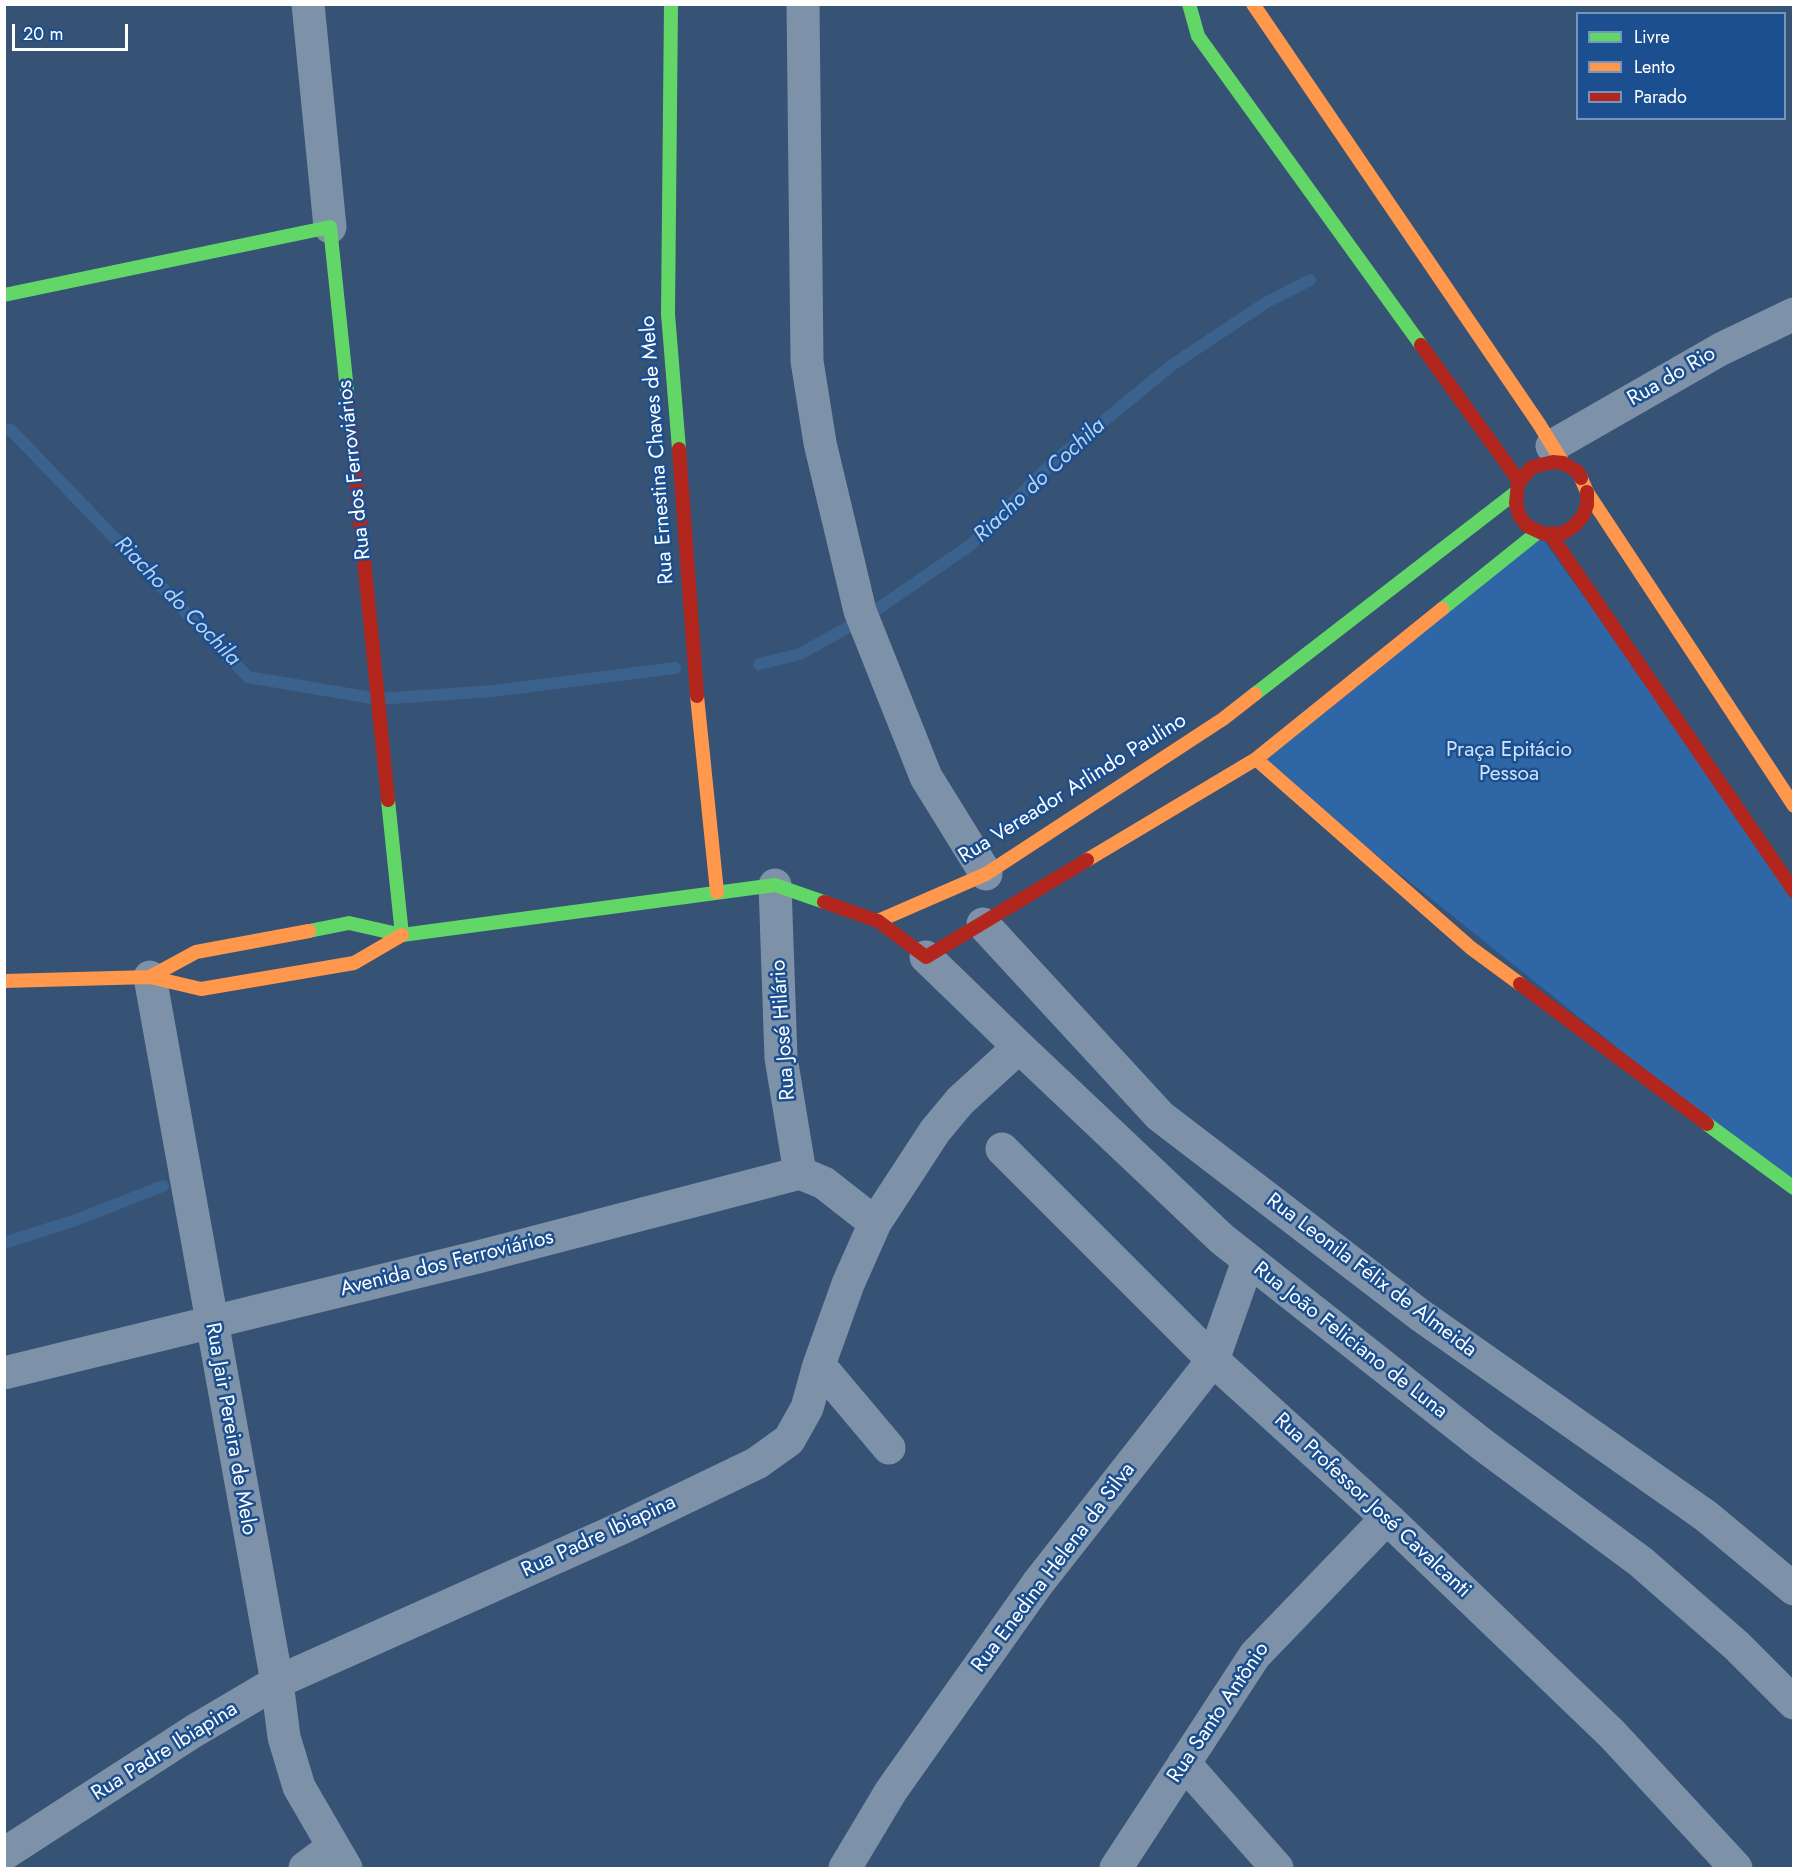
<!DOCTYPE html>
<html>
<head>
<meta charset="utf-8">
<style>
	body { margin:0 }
	#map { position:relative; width:1798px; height:1873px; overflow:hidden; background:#365274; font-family:Jost,sans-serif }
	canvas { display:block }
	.frame { position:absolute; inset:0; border:6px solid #fff; pointer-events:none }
	.legend { position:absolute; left:1576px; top:12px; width:210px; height:108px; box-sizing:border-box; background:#1b4f8f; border:2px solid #7695bc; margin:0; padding:8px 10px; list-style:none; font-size:18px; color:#fff }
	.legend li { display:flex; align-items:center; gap:12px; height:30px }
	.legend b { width:30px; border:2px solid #7695bc }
	.scale { position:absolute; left:12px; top:24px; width:116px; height:27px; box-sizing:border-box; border:3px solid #fff; border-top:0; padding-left:8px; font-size:18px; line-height:21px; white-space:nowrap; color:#fff; -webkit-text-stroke:4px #1b4f8f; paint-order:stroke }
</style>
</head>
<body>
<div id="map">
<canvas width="1798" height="1873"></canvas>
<div class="frame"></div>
<ul class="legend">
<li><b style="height:8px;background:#63d668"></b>Livre</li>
<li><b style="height:8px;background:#ff974d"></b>Lento</li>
<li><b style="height:8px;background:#b3261e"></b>Parado</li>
</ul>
<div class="scale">20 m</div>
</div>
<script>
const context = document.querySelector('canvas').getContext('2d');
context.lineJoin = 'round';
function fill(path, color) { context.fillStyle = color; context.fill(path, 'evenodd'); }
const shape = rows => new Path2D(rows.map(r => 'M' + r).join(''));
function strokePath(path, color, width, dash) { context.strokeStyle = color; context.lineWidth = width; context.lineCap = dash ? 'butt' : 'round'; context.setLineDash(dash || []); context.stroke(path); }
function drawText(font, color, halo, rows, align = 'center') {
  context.font = font + ' Jost,sans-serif'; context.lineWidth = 5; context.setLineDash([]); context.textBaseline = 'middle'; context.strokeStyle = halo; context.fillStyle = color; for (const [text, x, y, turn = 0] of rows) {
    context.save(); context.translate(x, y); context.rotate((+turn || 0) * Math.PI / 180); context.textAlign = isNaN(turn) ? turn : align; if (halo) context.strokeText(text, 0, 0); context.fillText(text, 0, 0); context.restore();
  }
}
fill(shape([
	[1538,532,1793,891,1793,1188,1256,759]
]), '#2f66a5');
strokePath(shape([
	[4,430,11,430,248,677,378,699,493,691,675,668],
	[759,664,800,654,863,619,972,544,1050,465,1172,365,1267,302,1310,280],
	[4,1243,76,1220,163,1186]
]), '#3b618d', 12);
strokePath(shape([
	[308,4,330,227],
	[803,4,807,361,820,443,860,611,926,777,986,874],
	[1552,446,1721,349,1794,314],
	[775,885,781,1058,800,1173],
	[983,924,1160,1116,1420,1315,1706,1516,1794,1589],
	[926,957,1019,1047,1222,1239,1483,1445,1641,1562,1737,1646,1794,1703],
	[150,977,277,1682,284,1737,299,1787,346,1868],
	[1002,1149,1213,1360,1387,1518,1612,1734,1736,1868],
	[819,1365,889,1448],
	[4,1373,478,1257,800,1173,824,1183,875,1223],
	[1184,1763,1277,1868],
	[4,1854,194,1731,277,1682,624,1527,757,1463,789,1440,807,1408,819,1365,848,1284,875,1223,935,1131,960,1101,1019,1047],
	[305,1868,333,1847],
	[845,1868,891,1791,1038,1583,1213,1360,1248,1261],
	[1116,1868,1255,1655,1387,1518]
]), '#7d92a8', 33);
strokePath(shape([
	[671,4,668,314,679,449],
	[1189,4,1198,36,1421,345],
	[4,295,330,227,348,400],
	[1442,609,1538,532],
	[1255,694,1515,493],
	[388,800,402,935],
	[309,931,349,923,402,935,775,885,824,902],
	[1707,1124,1794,1188]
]), '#63d668', 14);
strokePath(shape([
	[1253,4,1539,424,1563,463],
	[1581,478,1587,492,1794,806],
	[697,696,717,892],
	[1256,759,1471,948,1520,984],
	[1087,860,1256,759,1442,609],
	[878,921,986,874,1223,719,1255,694],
	[150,977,201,989,354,963,402,935],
	[4,981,150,977,196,952,309,931]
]), '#ff974d', 14);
strokePath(shape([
	[1421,345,1519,481],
	[348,400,388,800],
	[679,449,697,696],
	[1581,478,1578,472,1563,463,1553,462,1532,467,1518,483,1516,503,1519,515,1527,526,1544,534,1563,533,1574,526,1583,516,1587,505,1587,492],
	[1550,534,1794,891],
	[824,902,878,921,926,957,1087,860],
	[1520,984,1707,1124]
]), '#b3261e', 14);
drawText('21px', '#fff', '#1b4f8f', [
	["Rua do Rio",1672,377,-30],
	["Rua Ernestina Chaves de Melo",658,450,-94],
	["Rua dos Ferroviários",355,470,-96],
	["Rua Vereador Arlindo Paulino",1073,789,-32],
	["Rua José Hilário",784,1030,-94],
	["Avenida dos Ferroviários",447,1264,-14],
	["Rua Leonila Félix de Almeida",1371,1276,37],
	["Rua João Feliciano de Luna",1350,1341,38],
	["Rua Jair Pereira de Melo",230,1429,80],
	["Rua Professor José Cavalcanti",1372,1506,43],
	["Rua Padre Ibiapina",599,1537,-25],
	["Rua Enedina Helena da Silva",1054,1568,-53],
	["Rua Santo Antônio",1219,1713,-56],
	["Rua Padre Ibiapina",165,1752,-32]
]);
drawText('21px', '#cfe3fa', '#1b4f8f', [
	["Praça Epitácio",1509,751],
	["Pessoa",1509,775]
]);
drawText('italic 22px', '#b5d3f5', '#1b4f8f', [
	["Riacho do Cochila",1040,481,-43],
	["Riacho do Cochila",177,602,46]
]);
</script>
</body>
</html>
